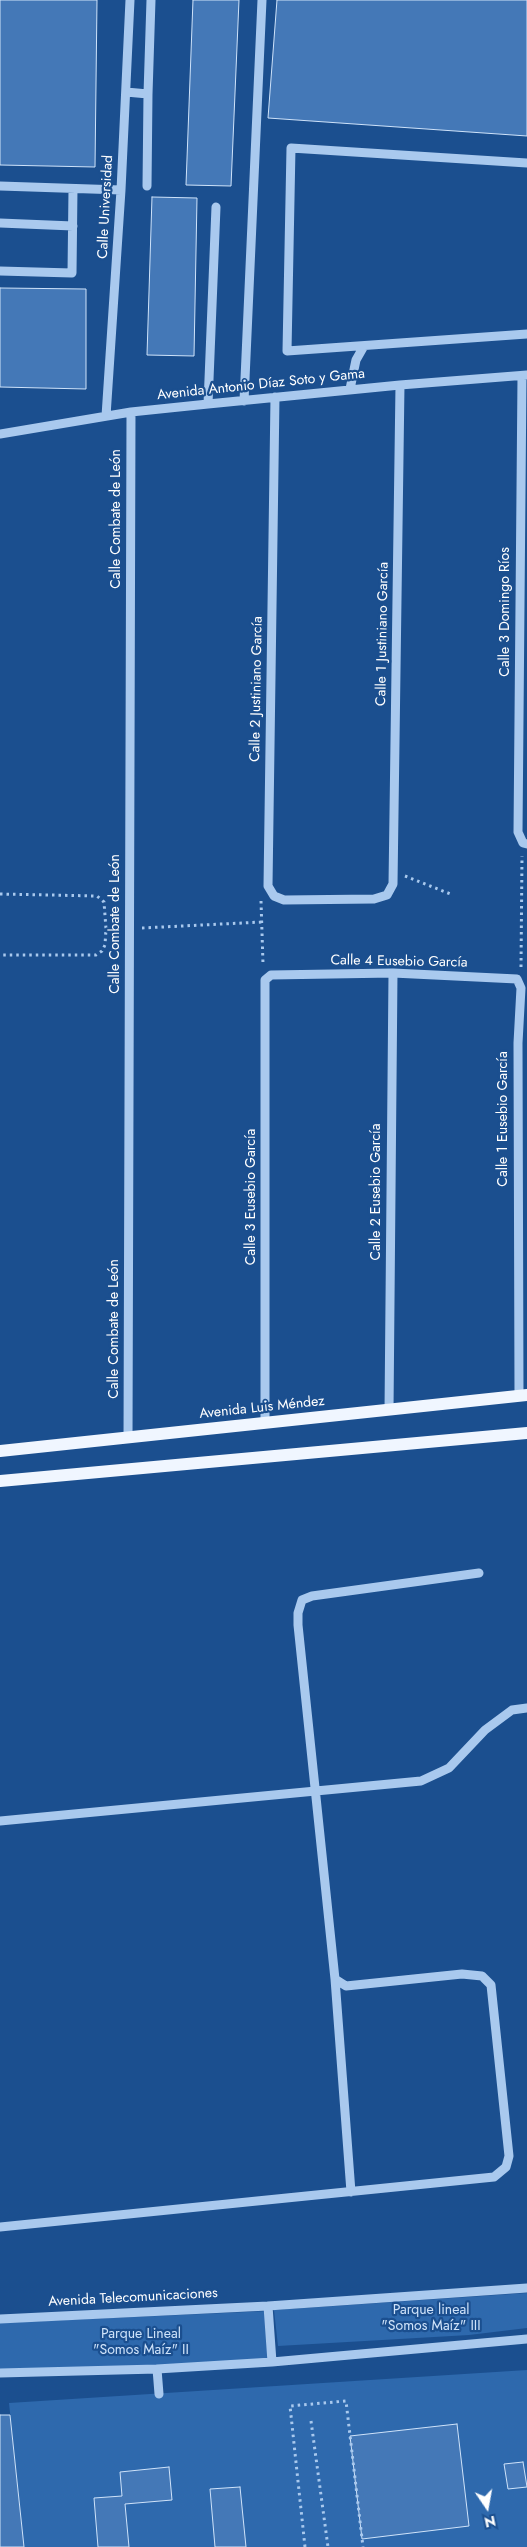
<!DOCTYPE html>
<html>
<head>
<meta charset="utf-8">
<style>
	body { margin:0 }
	#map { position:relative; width:527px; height:2547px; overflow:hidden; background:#1b4f8f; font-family:Jost,sans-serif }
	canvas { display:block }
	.north { position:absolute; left:462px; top:2482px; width:50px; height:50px; -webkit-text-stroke:4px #1b4f8f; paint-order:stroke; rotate:168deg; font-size:14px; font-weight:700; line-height:20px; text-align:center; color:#fff }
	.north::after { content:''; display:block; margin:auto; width:18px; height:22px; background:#fff; clip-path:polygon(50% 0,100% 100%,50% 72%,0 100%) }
</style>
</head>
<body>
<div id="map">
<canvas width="527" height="2547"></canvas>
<div class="north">N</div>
</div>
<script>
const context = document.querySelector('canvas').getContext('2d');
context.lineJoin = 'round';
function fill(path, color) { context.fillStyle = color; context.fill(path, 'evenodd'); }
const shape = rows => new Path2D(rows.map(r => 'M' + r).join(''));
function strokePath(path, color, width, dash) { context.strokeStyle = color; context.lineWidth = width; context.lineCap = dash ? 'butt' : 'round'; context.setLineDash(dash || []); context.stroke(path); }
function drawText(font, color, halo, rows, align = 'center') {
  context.font = font + ' Jost,sans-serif'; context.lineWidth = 4.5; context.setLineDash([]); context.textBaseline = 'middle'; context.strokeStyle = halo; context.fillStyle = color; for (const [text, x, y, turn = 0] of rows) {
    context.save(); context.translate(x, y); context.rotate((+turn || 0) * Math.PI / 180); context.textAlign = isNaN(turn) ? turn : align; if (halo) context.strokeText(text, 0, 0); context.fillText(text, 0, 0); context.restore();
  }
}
fill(shape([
	[527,2293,527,2328,469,2335,278,2346,274,2310],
	[269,2311,272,2358,157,2369,0,2373,0,2323],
	[527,2370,527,2547,24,2547,9,2403]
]), '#2e69ad');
const building = shape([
	[0,0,97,0,95,167,0,165,0,0],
	[193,0,239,0,231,186,186,185,193,0],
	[277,0,527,0,527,136,268,118,277,0],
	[152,197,197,198,194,356,147,355,152,197],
	[0,288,86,289,86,389,0,387,0,288],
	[0,2415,10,2415,24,2547,0,2547,0,2415],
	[457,2424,469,2526,362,2539,350,2436,457,2424],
	[523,2462,527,2487,508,2489,504,2464,523,2462],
	[169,2467,172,2500,125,2504,129,2547,98,2547,94,2498,122,2496,120,2472,169,2467],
	[240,2487,246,2547,215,2547,210,2489,240,2487]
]);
fill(building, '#4478b7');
strokePath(building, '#cfe3fa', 1);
strokePath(shape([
	[405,876,453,895],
	[0,894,97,896,104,902,106,929,105,945,102,951,96,955,0,955],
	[261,901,263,964],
	[142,928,262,922],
	[106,929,119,929],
	[521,967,522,856],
	[311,2421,328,2547],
	[305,2547,290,2406,346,2401,363,2547]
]), '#a9c9ee', 3, [2.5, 4]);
strokePath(shape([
	[126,92,148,94,147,186],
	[148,94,151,0],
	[527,163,291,148,287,351,527,334],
	[0,186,121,190],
	[0,223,73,226],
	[0,271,72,273,73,189],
	[522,376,518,832,523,843,527,844],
	[350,389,356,360,364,346],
	[275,397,268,886,274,896,284,900,374,899,387,895,393,884,400,385],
	[244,401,262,0],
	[208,404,216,207],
	[106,416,121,190,130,0],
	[0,434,131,412,208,404,400,385,527,375],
	[389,1410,393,973],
	[265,1423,265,980,271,975,393,973,517,979,521,988,518,1043,519,1396],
	[128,1437,131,412],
	[0,1821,421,1781,449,1768,485,1730,512,1710,527,1708],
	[335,1979,351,2192],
	[0,2227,494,2177,506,2167,509,2156,491,1985,482,1976,462,1974,346,1986,335,1979,298,1625,298,1613,302,1600,312,1596,479,1573],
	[268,2306,272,2362],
	[0,2319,268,2306,527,2288],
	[157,2369,159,2394],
	[0,2373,157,2369,272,2362,527,2339]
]), '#a9c9ee', 9);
strokePath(shape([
	[0,1451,527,1395],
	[0,1481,527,1433]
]), '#f0f6ff', 12);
drawText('14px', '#fff', '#1b4f8f', [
	["Calle Universidad",106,207,-87],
	["Avenida Antonio Díaz Soto y Gama",261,385,-6],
	["Calle Combate de León",117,519,-90],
	["Calle 3 Domingo Ríos",506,612,-90],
	["Calle 1 Justiniano García",383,634,-89],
	["Calle 2 Justiniano García",257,689,-89],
	["Calle Combate de León",116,924,-90],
	["Calle 4 Eusebio García",399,962,1],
	["Calle 1 Eusebio García",504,1119,-90],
	["Calle 2 Eusebio García",377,1192,-90],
	["Calle 3 Eusebio García",252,1197,-90],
	["Calle Combate de León",115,1329,-90],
	["Avenida Luis Méndez",262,1408,-6],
	["Avenida Telecomunicaciones",133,2298,-3]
]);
drawText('14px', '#cfe3fa', '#1b4f8f', [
	["Parque lineal",431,2311],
	["\"Somos Maíz\" III",431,2327],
	["Parque Lineal",141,2335],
	["\"Somos Maíz\" II",141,2351]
]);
</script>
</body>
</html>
